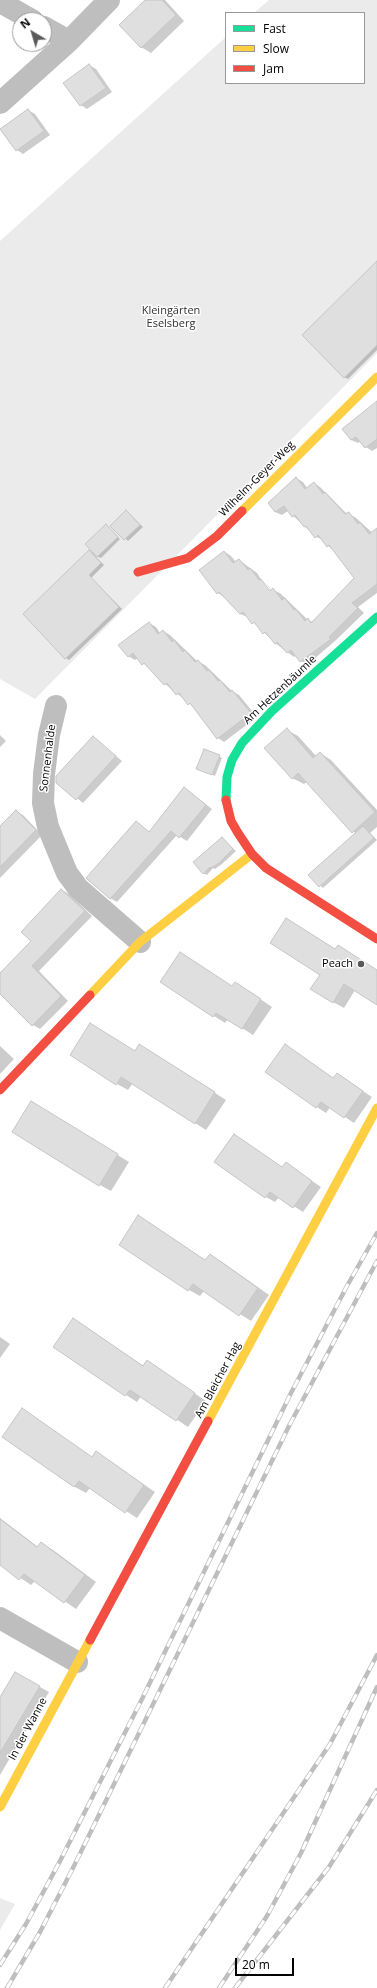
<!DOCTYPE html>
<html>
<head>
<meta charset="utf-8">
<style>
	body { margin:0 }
	#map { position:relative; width:377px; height:1988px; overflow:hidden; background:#fff; font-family:"Open Sans",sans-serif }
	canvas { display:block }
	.legend { position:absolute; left:225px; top:12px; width:140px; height:72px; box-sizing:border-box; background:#fff; border:1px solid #999; margin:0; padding:5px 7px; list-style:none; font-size:12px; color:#000 }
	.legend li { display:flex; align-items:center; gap:8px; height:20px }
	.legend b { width:20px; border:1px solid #999 }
	.north { position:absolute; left:12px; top:12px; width:40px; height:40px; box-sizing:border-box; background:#fff; border:1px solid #999; border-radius:50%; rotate:322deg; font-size:11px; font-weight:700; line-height:16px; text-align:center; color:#000 }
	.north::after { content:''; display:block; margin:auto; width:14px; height:18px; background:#595959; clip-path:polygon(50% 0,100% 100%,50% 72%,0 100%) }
	.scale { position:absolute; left:235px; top:1958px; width:59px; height:18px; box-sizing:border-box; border:2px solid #000; border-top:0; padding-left:5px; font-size:12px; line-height:14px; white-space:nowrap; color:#000; -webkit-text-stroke:3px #fff; paint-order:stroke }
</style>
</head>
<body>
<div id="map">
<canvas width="377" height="1988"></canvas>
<ul class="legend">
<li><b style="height:5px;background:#16e098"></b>Fast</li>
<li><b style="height:5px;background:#ffcf43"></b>Slow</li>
<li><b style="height:5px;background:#f24e42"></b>Jam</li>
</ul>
<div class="north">N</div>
<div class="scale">20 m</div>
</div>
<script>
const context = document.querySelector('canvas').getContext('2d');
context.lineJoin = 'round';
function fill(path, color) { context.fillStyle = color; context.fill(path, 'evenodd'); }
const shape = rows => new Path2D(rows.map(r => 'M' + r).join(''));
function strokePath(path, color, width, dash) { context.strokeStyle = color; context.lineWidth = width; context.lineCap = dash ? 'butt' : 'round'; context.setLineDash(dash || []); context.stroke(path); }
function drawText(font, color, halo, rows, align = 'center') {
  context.font = font + ' "Open Sans",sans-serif'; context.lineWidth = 3; context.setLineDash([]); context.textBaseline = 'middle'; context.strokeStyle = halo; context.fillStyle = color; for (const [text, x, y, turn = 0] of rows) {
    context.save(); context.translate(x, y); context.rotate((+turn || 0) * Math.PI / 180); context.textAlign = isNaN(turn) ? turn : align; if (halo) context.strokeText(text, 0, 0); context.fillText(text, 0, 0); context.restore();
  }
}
fill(shape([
	[269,0,377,0,377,353,35,699,0,679,0,241,226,37,226,83,364,83,364,13,254,13],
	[0,1898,15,1904,0,1930]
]), '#ebebeb');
fill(shape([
	[147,0,165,0,184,21,151,53,141,47],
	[89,65,96,69,112,92,87,109,81,105],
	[28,110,35,114,50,135,23,154,17,150],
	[377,262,377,350,348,379,344,377],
	[377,409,377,448,372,451,366,447,361,441,358,443,351,440],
	[296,478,303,482,307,488,314,483,320,487,347,514,355,517,377,537,377,593,358,607,364,613,335,641,307,665,301,661,296,655,294,657,275,643,248,617,240,614,224,597,218,593,225,552,231,556,236,562,239,560,257,573,272,596,274,594,265,582,272,590,280,593,308,620,313,622,356,579,334,550,328,546,323,540,316,537,288,511,282,515,275,512],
	[127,512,143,527,128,541,112,526],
	[106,526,120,539,101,558,94,555,104,565,91,578,122,609,69,660,66,658,89,551,95,554],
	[149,623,156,627,160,633,163,631,170,635,197,661,205,665,232,691,239,695,257,717,224,742,218,738,195,708,165,684,138,658,135,660,128,656],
	[287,730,298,736,316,756,320,753,331,760,377,810,377,827,370,833,377,840,323,888,310,875,356,834,307,782,304,784,292,778],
	[0,735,6,741,0,747],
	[93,737,122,761,83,803,57,782],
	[219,756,222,758,215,776,201,770],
	[191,793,212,809,187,841,177,835,117,902,110,898,137,823,150,832],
	[16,811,23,815,42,835,0,878,0,828],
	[222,838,236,851,222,864,215,869,213,868,207,875,203,873],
	[62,890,69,894,92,916,39,971,68,1001,40,1029,33,1025,0,993,0,974,32,941],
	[336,950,377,971,377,1004,355,990,344,1008,333,1002],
	[162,982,233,987,247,990,272,1007,253,1035,228,1019,225,1023,214,1016],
	[0,1046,14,1059,0,1074],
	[295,1051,334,1079,337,1074,372,1097,354,1123,330,1107,326,1113,317,1107,267,1072],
	[135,1052,151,1052,226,1100,206,1130,133,1083,128,1090,117,1084],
	[42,1109,129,1162,111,1191,100,1185],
	[286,1163,321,1187,303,1212,279,1197,275,1202,266,1197],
	[139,1216,206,1261,210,1256,222,1262,269,1295,251,1321,204,1291,200,1296,189,1290,121,1244],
	[85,1326,143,1366,147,1361,206,1401,188,1427,141,1396,137,1402,126,1395,55,1346],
	[0,1337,10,1344,0,1358],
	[3,1436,93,1457,96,1452,155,1492,137,1518,90,1488,86,1493,75,1487],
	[0,1518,38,1547,41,1543,53,1550,96,1582,76,1609,35,1581,31,1585,0,1564],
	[15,1673,49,1692,0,1775,0,1699]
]), '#0003');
const building = shape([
	[145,0,162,0,176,15,141,48,119,25,145,0],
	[89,64,106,88,80,106,63,83,89,64],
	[28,109,44,131,16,151,0,129,28,109],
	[377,261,377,345,344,378,302,335,377,261],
	[377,401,377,439,365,448,356,437,351,440,342,429,377,401],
	[296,477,305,489,314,482,323,494,325,492,345,514,349,512,358,524,360,522,369,534,377,528,377,584,352,603,358,608,329,637,331,639,300,662,291,650,287,653,277,642,275,644,265,632,263,634,254,622,252,624,243,612,240,614,219,592,217,594,199,570,224,551,233,563,239,559,248,570,250,568,259,580,261,579,270,591,273,588,282,600,285,598,294,610,296,609,305,621,308,618,311,623,354,578,329,545,327,547,318,535,315,538,306,526,304,527,295,515,292,517,284,506,275,512,268,503,296,477],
	[126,510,140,525,124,540,110,526,126,510],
	[106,524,118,537,97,557,85,544,106,524],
	[89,550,101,563,89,575,119,607,65,659,23,614,89,550],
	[149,622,158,634,163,630,172,642,174,640,183,652,185,650,195,662,198,660,207,671,209,670,218,681,220,680,230,692,232,690,251,713,217,739,190,703,188,705,179,693,176,695,167,683,164,685,144,663,142,665,133,653,128,657,118,645,149,622],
	[287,728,313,758,320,752,375,812,352,833,298,773,292,779,264,748,287,728],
	[93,736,116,756,76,800,56,783,56,776,93,736],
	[204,749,220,755,212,775,196,769,204,749],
	[184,787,206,805,179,838,171,831,110,899,86,878,136,821,149,832,184,787],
	[16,810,36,830,0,867,0,826,16,810],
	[363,826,374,838,319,887,308,875,363,826],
	[222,837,233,849,219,863,211,868,210,867,203,874,193,862,222,837],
	[61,889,85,911,32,966,61,996,32,1026,0,994,0,973,31,941,21,932,61,889],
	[286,918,335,949,338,945,377,970,377,1005,344,984,333,1003,310,989,320,975,270,943,286,918],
	[180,952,232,986,235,982,261,999,242,1029,216,1013,213,1017,160,982,180,952],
	[90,1023,135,1051,139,1044,215,1092,195,1124,121,1077,116,1085,70,1055,90,1023],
	[285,1044,333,1078,337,1073,363,1091,344,1118,321,1102,316,1108,265,1072,285,1044],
	[31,1101,118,1154,99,1186,12,1132,31,1101],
	[234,1134,282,1167,286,1162,312,1181,293,1208,270,1192,265,1198,214,1162,234,1134],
	[138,1215,205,1260,210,1254,258,1288,239,1316,193,1284,188,1291,119,1245,138,1215],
	[73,1318,143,1366,147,1360,195,1393,176,1421,130,1390,125,1396,53,1347,73,1318],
	[22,1408,92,1457,96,1451,144,1485,125,1513,79,1481,74,1487,2,1437,22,1408],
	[0,1519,37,1547,41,1542,85,1575,64,1603,24,1574,19,1580,0,1565,0,1519],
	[15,1672,40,1686,0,1753,0,1697,15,1672]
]);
fill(building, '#dfdfdf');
strokePath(building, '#c6c6c6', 1);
strokePath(shape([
	[0,2,32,20],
	[44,27,69,41],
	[0,103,69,41,109,0],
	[56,706,49,735,44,774,43,803,48,827,67,873,78,888,140,942],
	[0,1618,77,1662]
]), '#bebebe', 22);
strokePath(shape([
	[226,800,227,777,232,760,242,743,272,711,377,617]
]), '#16e098', 9);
strokePath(shape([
	[242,511,377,377],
	[90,995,140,942,252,854],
	[208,1421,377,1108],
	[0,1807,90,1640]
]), '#ffcf43', 9);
strokePath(shape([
	[138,572,188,558,217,536,242,511],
	[226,800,231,821,238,833,252,854,266,868,377,939],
	[0,1090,90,995],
	[90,1640,208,1421]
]), '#f24e42', 9);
const rail = shape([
	[0,1965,26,1924,59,1863,142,1699,291,1393,347,1286,377,1233],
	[7,1988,40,1932,74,1866,290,1424,377,1261],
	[165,1988,330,1744,377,1655],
	[219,1988,267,1916,301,1853,377,1687],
	[235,1988,329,1867,377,1790]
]);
strokePath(rail, '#bebebe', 4.5);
strokePath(rail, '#fff', 3, [9]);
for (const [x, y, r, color] of [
	[361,964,4,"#595959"]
]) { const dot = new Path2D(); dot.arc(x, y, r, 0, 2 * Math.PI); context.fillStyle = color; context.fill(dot); strokePath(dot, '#fff', 1.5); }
drawText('11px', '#323232', '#fff', [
	["Kleingärten",171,311],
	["Eselsberg",171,324]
]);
drawText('11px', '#000', '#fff', [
	["Wilhelm-Geyer-Weg",257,479,-45],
	["Am Hetzenbäumle",280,690,-43],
	["Sonnenhalde",48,758,-83],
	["Am Bleicher Hag",218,1380,-62],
	["In der Wanne",28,1729,-62]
]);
drawText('11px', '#000', '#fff', [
	["Peach",353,964]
], 'right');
</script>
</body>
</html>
